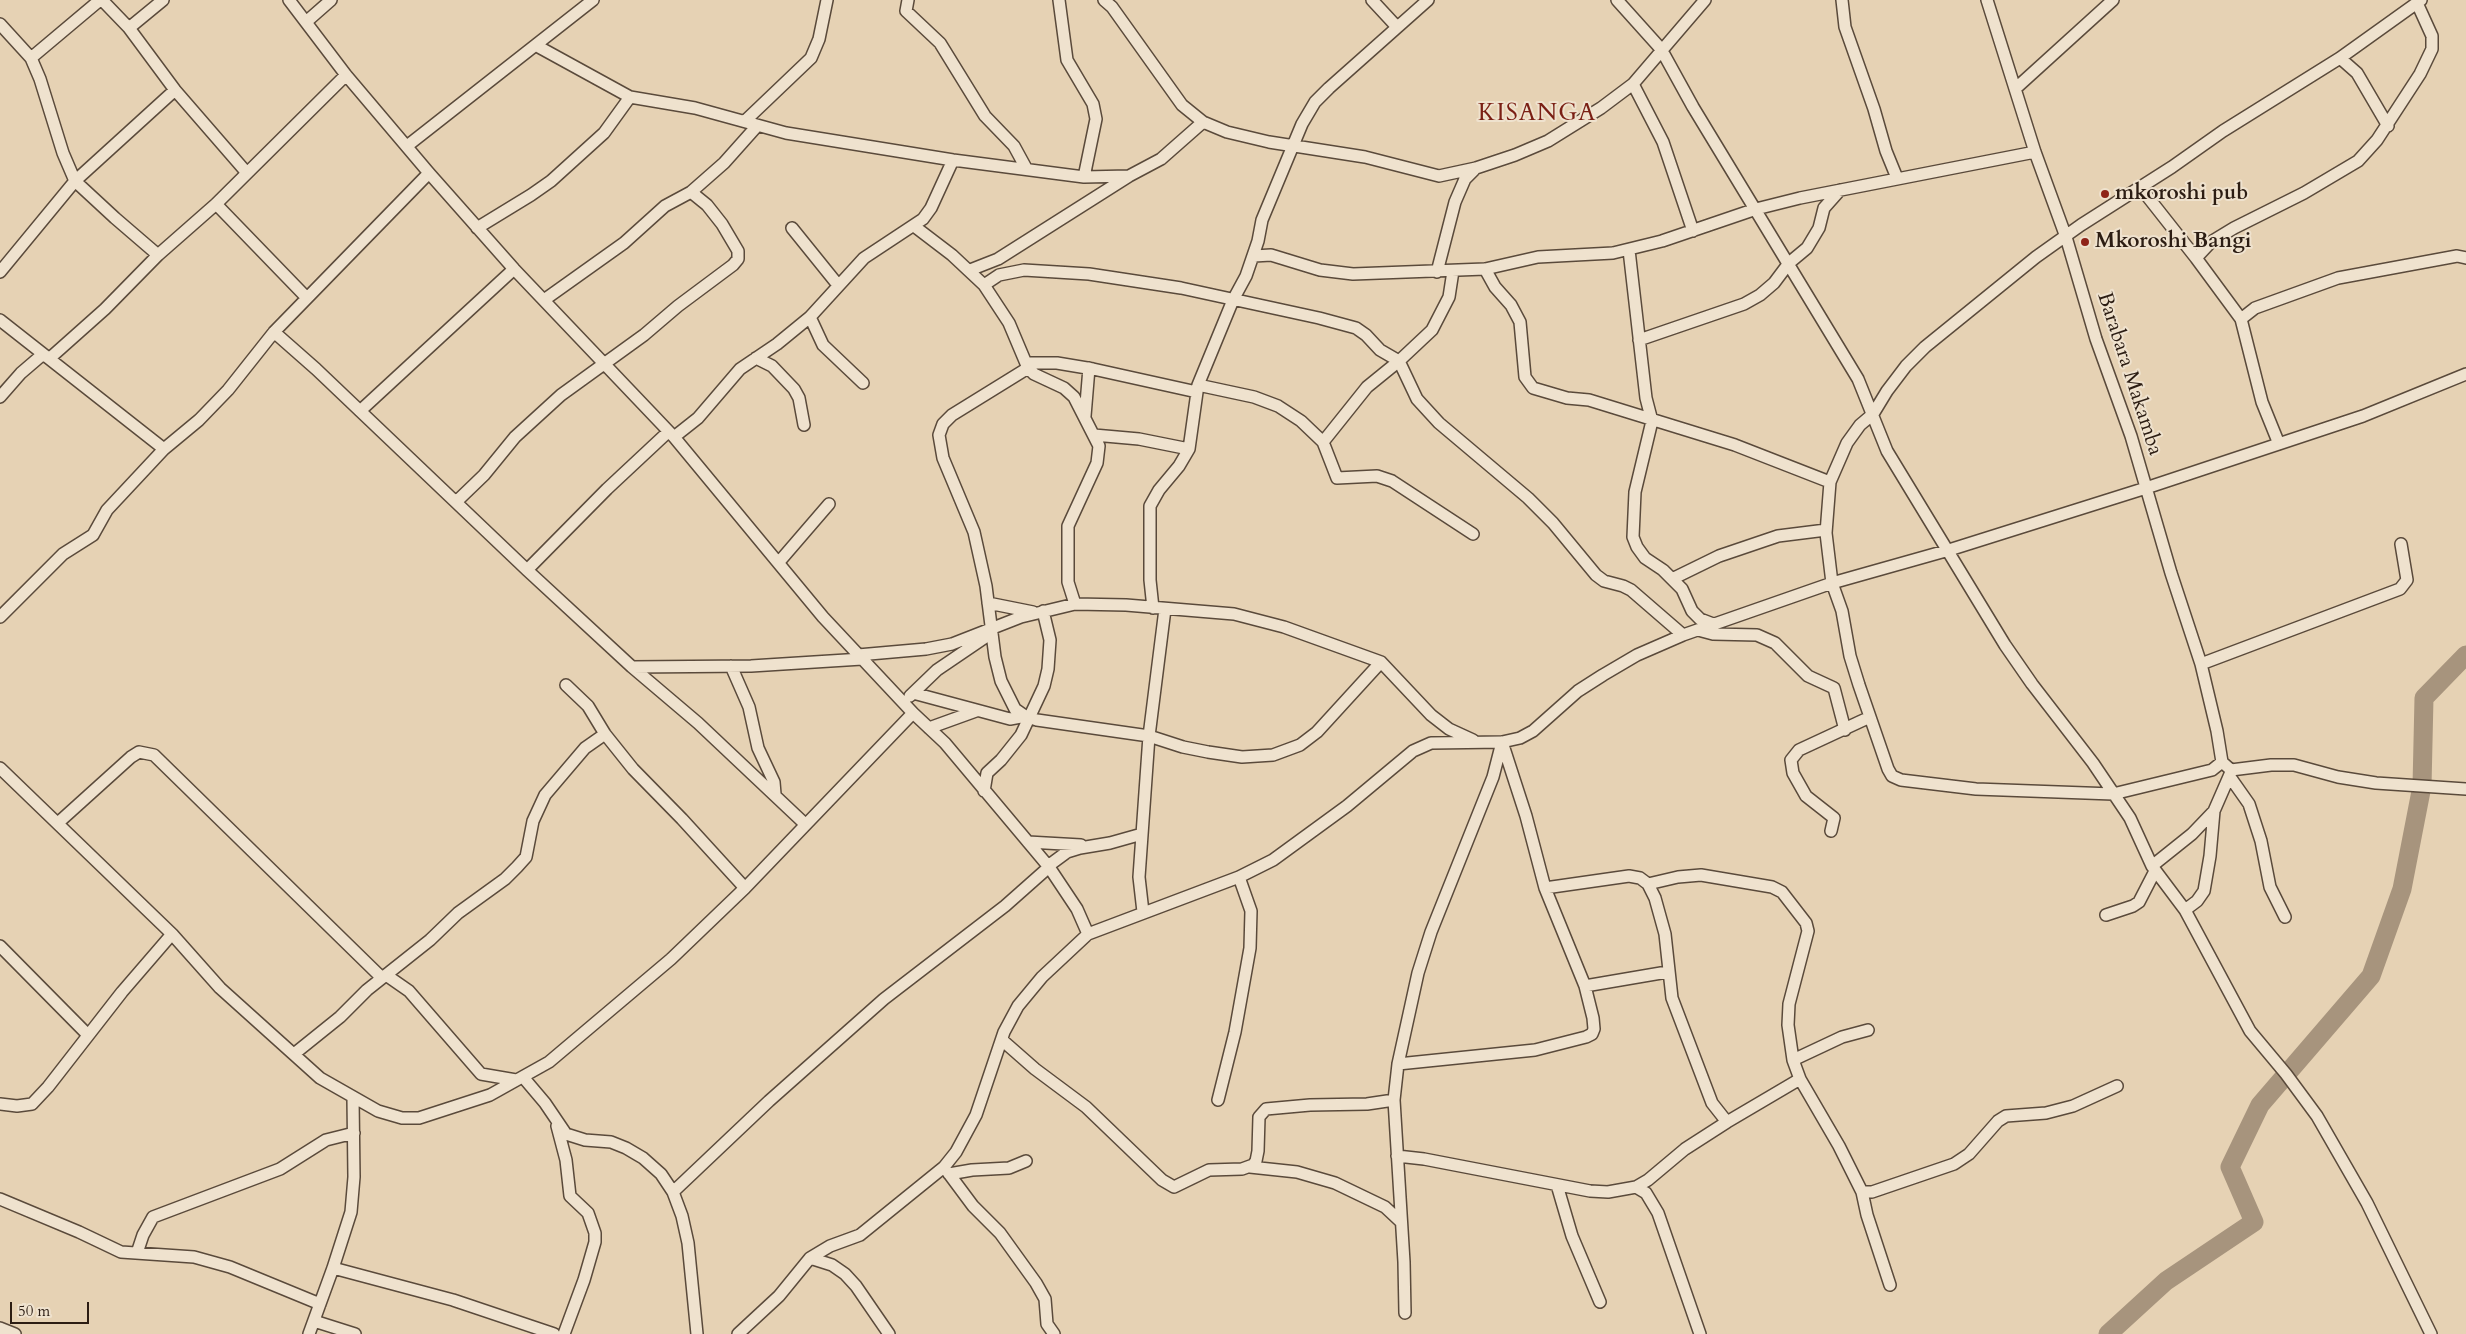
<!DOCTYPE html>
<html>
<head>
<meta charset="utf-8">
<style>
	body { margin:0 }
	#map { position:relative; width:2466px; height:1334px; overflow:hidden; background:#e6d2b4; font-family:Cardo,serif }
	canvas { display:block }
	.scale { position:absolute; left:10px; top:1302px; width:79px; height:22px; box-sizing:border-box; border:2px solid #2c1d13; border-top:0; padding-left:6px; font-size:15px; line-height:18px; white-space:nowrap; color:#2c1d13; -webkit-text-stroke:4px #efe2ce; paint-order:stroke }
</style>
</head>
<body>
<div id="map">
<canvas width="2466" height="1334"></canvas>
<div class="scale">50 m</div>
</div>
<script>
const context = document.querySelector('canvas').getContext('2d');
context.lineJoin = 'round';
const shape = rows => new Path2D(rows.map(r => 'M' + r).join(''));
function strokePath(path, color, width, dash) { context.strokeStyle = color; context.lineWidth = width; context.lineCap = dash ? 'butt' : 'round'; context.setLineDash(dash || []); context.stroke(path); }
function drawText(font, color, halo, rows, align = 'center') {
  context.font = font + ' Cardo,serif'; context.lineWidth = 4; context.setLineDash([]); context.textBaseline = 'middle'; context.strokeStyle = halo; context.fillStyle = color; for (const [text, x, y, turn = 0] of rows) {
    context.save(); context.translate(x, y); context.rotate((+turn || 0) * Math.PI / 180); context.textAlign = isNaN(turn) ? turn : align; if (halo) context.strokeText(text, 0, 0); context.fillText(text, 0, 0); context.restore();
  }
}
strokePath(shape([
	[2108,1334,2166,1281,2254,1222,2230,1167,2260,1105,2371,976,2402,889,2422,786,2424,698,2466,655]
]), '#a7947d', 19);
const minor = shape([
	[102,0,129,28,175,90,247,173],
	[289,0,346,75,429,173,514,269,674,437,823,617,913,713,945,743,1049,867,1077,909,1088,934],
	[908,0,906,11,940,43,985,116,1014,146,1026,168],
	[1059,0,1067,60,1093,104,1096,119,1084,177],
	[1104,0,1112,7,1182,105,1203,122,1227,132,1269,142,1365,157,1439,176,1476,168,1515,155,1548,141,1601,108,1633,84,1705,0],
	[1372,0,1397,27],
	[1617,0,1661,49,1693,107,1858,379,1887,451,2005,645,2032,684,2093,763,2130,818,2152,866,2185,910,2250,1031,2286,1074,2317,1116,2367,1203,2431,1334],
	[1842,0,1845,27,1874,109,1886,151,1897,178],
	[1987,0,2035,152,2066,237,2096,339,2131,436,2171,573,2201,664,2217,731,2222,762],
	[2421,0,2340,58,2223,131,2172,167,2081,225,2036,257,1925,347,1906,366,1887,391,1873,414,1860,425,1847,443,1830,482,1826,533,1832,583,1842,611,1850,656,1859,685,1888,769,1892,776,1901,780,1976,789,2113,794,2212,770,2222,762,2231,770,2271,765,2294,765,2338,777,2376,783,2466,789],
	[306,22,331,0],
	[0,24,31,58,40,79,63,153,75,181,115,218,158,255],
	[129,28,163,0],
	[537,46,630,97,695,108,786,133,953,160,1084,177,1129,176],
	[31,58,100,0],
	[2340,58,2357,73,2388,126],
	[1633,84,1663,142,1693,231],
	[2015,89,2113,0],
	[745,121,811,58,819,39,827,0],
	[407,146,593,0],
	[2140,187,2196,258,2241,319,2262,402,2279,444],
	[216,204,307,298],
	[914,226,952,255,984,285,1009,323,1028,368,1034,374,1064,388,1074,397,1099,446,1097,463,1068,526,1068,582,1075,604],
	[477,228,531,195,551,181,604,133,630,97],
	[792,228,838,285],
	[1629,250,1646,398,1652,421,1635,492,1633,537,1637,547,1645,558,1663,570,1682,589,1692,611,1700,619,1713,624],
	[1254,256,1271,255,1320,270,1353,274,1485,269,1538,257,1613,253,1662,241,1756,209,1800,198,2035,152],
	[2196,258,2211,242,2234,228,2304,193,2358,161,2377,140,2420,74,2432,49,2432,36,2417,3],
	[1485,269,1495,287,1511,305,1520,322,1525,377,1533,388,1567,398,1589,400,1735,445,1830,482],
	[970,270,998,259,1129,176,1161,159,1203,122],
	[0,272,75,181,175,90],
	[1437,272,1455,202,1465,179,1474,170],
	[984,285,999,275,1024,270,1089,274,1181,288,1319,318,1356,328,1366,335,1380,350,1399,361,1417,399,1439,423,1528,498,1553,523,1596,575,1604,581,1623,586,1631,590,1683,635],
	[544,300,624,243,665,206,691,192,724,163,757,126],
	[810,317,823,345,863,383],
	[2241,319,2255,308,2338,278,2457,256,2466,258],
	[0,320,164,449],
	[274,332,316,369,527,570,632,667,698,723,805,824],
	[1639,340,1744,304,1760,295,1774,283,1789,263,1807,248,1819,228,1824,208,1840,190],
	[50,358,105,309,158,255,216,204,346,75],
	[756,358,772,366,794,389,799,398,804,425],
	[1026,363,1057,363,1093,369,1197,392],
	[1028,368,952,415,943,424,939,435,943,458,974,532,986,586,995,657,1001,681,1015,709,1025,716,1037,720,1149,736,1183,747,1208,752,1242,757,1273,755,1300,745,1317,732,1381,662],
	[1198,385,1254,397,1278,406,1301,421,1323,442,1337,478,1377,476,1392,481,1473,534],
	[0,397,21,373,42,355],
	[360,411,514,269],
	[1085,416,1089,368],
	[1094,435,1139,439,1189,449],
	[674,437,698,418,740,369,777,344,810,317,864,258,923,219,931,208,953,160],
	[1323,442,1367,387,1399,361,1432,330,1449,297,1453,271],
	[456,502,484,475,515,437,561,395,644,335,678,306,733,265,738,259,738,251,722,224,707,205,691,192],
	[779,562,829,504],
	[527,570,607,489,668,432],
	[1672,579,1719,556,1778,536,1826,530],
	[988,603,1033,612],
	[1153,608,1150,580,1150,506,1159,490,1179,466,1189,449,1198,385,1233,300,1246,276,1258,241,1262,220,1302,124,1315,102,1329,88,1428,0],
	[0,617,63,554,93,535,107,510,164,449,199,420,228,390,274,332,429,173],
	[1698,630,1713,634,1757,635,1775,643,1808,676,1834,688,1845,730],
	[858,655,926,649,952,644,1021,617,1075,604,1126,605,1234,614,1284,627,1381,662,1431,715,1449,729,1473,740],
	[2201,664,2400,589,2407,580,2401,544],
	[731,666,749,707,758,748,774,782,775,794],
	[632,667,751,666,862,659],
	[566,685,588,706,605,734,633,769,682,819,745,888],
	[913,693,1010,719,1026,716],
	[910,696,937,670,990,634],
	[929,728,976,711],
	[0,768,172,934,220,988,320,1078,378,1111,402,1118,419,1118,490,1095,549,1062,671,959,745,888,913,713],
	[2230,777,2249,804,2261,841,2270,887,2285,917],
	[984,791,987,773,1001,760,1021,735,1044,686,1048,669,1050,640,1043,611],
	[59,822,131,757,139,752,154,755,382,978],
	[1831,831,1834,818,1806,796,1793,773,1791,760,1799,750,1870,717],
	[1028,842,1081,845],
	[1048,866,1067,852,1080,848,1110,843,1142,834],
	[2152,866,2192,834,2214,811,2231,772],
	[1648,884,1678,877,1701,875,1772,887,1782,892,1806,923,1808,931,1789,1004,1788,1025,1793,1060,1800,1079,1839,1146,1862,1192,1872,1192,1954,1164,1969,1154,1998,1121,2006,1116,2046,1113,2073,1106,2117,1086],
	[1545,888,1629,876,1640,878,1648,884,1655,898,1665,934,1672,998,1712,1103,1727,1122,1800,1079],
	[2185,910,2197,901,2204,891,2210,856,2214,811],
	[1143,912,1139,877,1149,736,1165,609],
	[2106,915,2133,906,2139,902,2155,871],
	[0,946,87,1034],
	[386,975,409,991,481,1074,516,1080],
	[1585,986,1667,972],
	[1002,1040,1035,1069,1086,1107,1162,1180,1174,1187,1209,1170,1242,1169,1253,1165,1256,1161,1258,1151,1259,1117,1266,1109,1310,1105,1367,1104,1394,1100],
	[294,1054,340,1017,367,990,430,940,458,913,505,879,517,867,526,857,533,821,545,795,585,748,605,734],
	[1793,1060,1842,1037,1868,1030],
	[1398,1064,1535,1050,1586,1037,1592,1034,1594,1029,1593,1018,1585,986,1545,888,1526,816,1502,742],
	[523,1077,545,1103,566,1134,585,1140,611,1142,626,1148,643,1158,661,1174,673,1192,682,1216,688,1243,697,1334],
	[1218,1100,1235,1032,1250,948,1251,911,1239,877],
	[0,1104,17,1106,32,1104,48,1087,122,992,172,934],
	[557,1126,566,1160,570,1196,588,1213,595,1233,595,1242,584,1280,564,1334],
	[1397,1156,1424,1159,1590,1191,1608,1192,1636,1187,1648,1180,1685,1149,1727,1122],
	[944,1167,973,1206,1000,1233,1036,1283,1045,1299,1047,1324,1054,1334],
	[1250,1167,1297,1172,1335,1183,1385,1207,1401,1222],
	[949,1174,972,1170,1009,1168,1026,1161],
	[1557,1185,1572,1236,1600,1302],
	[1636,1187,1646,1193,1658,1213,1700,1334],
	[673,1192,769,1101,884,999,1005,906,1049,867],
	[1862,1192,1867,1215,1890,1285],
	[0,1199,79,1232,121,1252,194,1257,230,1267,320,1304],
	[137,1253,143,1235,153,1217,280,1169,326,1140,354,1133],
	[810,1258,832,1265,845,1274,856,1286,889,1334],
	[333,1268,453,1300,554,1334],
	[1405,1313,1404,1262,1394,1100,1398,1064,1418,973,1431,932,1493,777,1502,742],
	[314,1321,355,1334],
	[0,1328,15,1334],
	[309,1334,333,1268,351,1212,354,1177,353,1098],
	[738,1334,779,1296,810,1258,830,1246,860,1235,944,1167,956,1152,976,1115,1004,1032,1018,1006,1042,977,1088,934,1239,877,1273,860,1347,806,1413,751,1431,743,1502,742,1520,738,1533,731,1578,691,1603,675,1637,655,1683,635,1832,583,1949,550,2146,488,2363,416,2466,374]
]);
strokePath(minor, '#5a4a3b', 14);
strokePath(minor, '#efe2ce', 11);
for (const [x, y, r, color] of [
	[2105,194,5,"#8f2418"],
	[2085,242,5,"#8f2418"]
]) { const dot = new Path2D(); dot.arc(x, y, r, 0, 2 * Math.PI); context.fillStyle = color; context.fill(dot); strokePath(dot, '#efe2ce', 2); }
drawText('bold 21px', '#2c1d13', '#efe2ce', [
	["mkoroshi pub",2115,194],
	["Mkoroshi Bangi",2095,242]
], 'left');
drawText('21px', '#2c1d13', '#efe2ce', [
	["Barabara Makamba",2129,374,72]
]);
context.letterSpacing = '1px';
drawText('24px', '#7a1f14', '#efe2ce', [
	["KISANGA",1537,114]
]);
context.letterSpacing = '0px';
</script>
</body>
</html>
